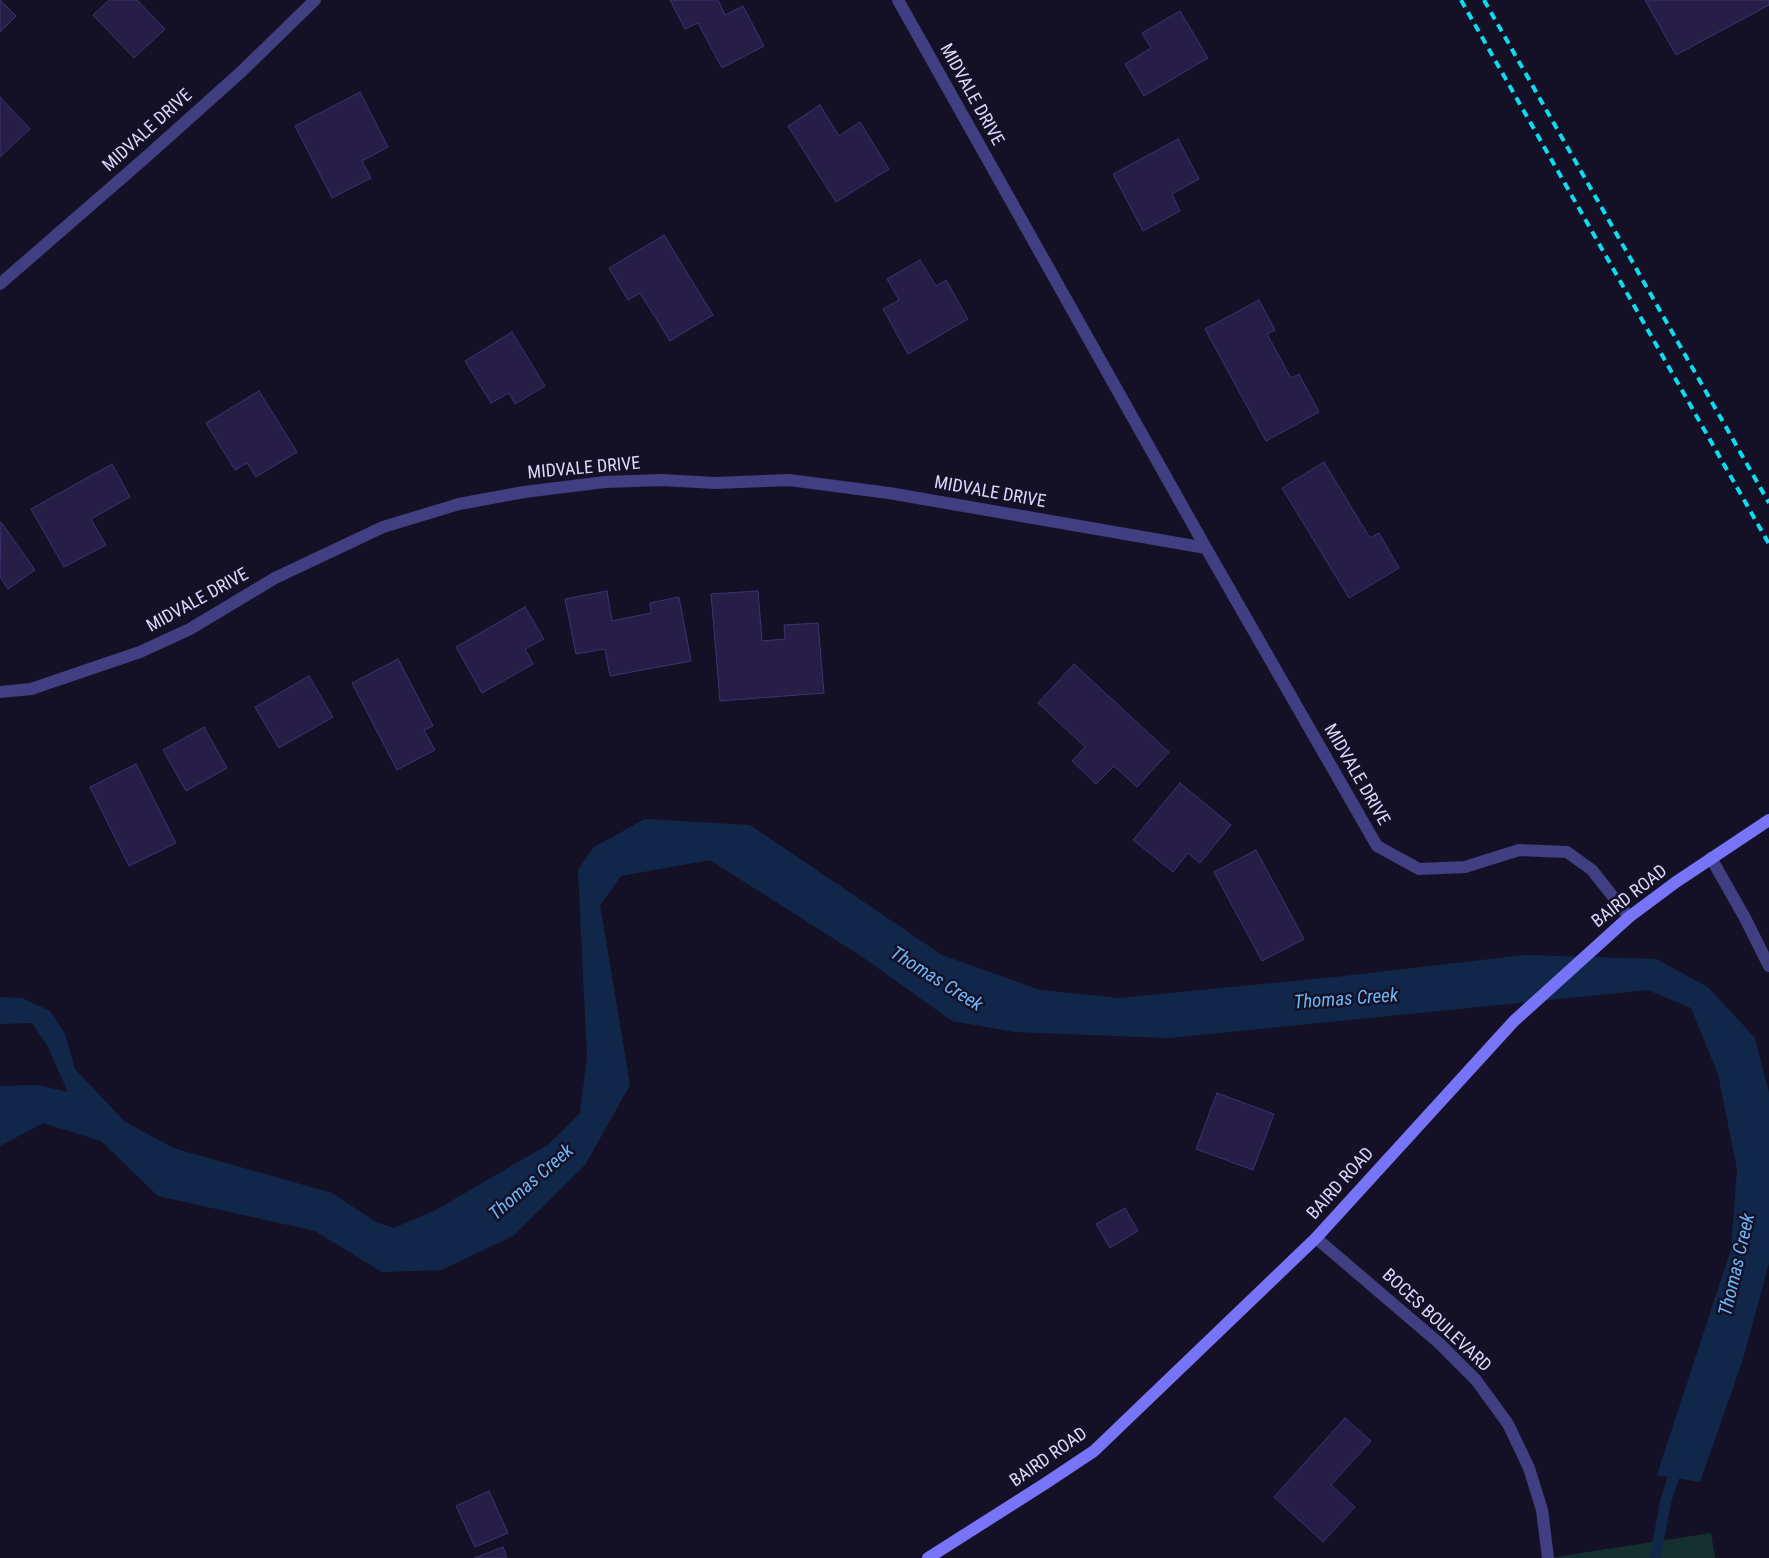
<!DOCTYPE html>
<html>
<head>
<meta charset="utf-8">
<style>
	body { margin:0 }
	canvas { display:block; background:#141126 }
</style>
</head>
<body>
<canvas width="1769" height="1558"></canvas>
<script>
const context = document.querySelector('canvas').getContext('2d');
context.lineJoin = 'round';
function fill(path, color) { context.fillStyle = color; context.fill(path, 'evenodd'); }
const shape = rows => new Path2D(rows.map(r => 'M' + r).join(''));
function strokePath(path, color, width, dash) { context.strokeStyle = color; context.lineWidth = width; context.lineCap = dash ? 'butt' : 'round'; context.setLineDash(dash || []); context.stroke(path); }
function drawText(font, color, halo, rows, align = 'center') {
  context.font = font + ' "Roboto Condensed",sans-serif'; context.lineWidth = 5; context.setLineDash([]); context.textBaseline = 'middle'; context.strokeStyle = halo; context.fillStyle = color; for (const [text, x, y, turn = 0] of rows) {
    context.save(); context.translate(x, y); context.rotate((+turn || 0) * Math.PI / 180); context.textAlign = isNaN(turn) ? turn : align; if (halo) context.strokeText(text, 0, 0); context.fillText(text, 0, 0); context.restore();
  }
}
fill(shape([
	[1711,1533,1715,1558,1549,1558]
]), '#14302f');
fill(shape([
	[645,819,750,825,942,955,1040,990,1119,998,1335,977,1525,955,1656,959,1708,987,1755,1038,1769,1093,1769,1263,1743,1359,1700,1482,1657,1475,1731,1249,1737,1169,1718,1074,1691,1008,1648,990,1169,1038,1015,1032,952,1021,861,956,710,860,621,876,600,905,630,1085,585,1165,513,1236,441,1270,382,1272,315,1231,158,1196,101,1141,43,1123,0,1146,0,1086,38,1085,68,1092,47,1045,32,1023,0,1024,0,997,22,998,50,1011,65,1034,75,1069,124,1121,173,1148,332,1193,376,1222,394,1228,436,1210,549,1144,580,1113,587,1057,578,870,594,847]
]), '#112749');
strokePath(shape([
	[1655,1558,1666,1500,1678,1463]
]), '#112749', 11);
const building = shape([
	[0,0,16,16,0,32,0,0],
	[109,0,137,0,165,29,134,58,93,15,109,0],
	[670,0,718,0,725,15,743,6,764,46,722,68,698,23,685,29,670,0],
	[1645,0,1769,0,1769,5,1676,55,1645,0],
	[1180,11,1208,58,1144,96,1125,64,1151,48,1142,33,1180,11],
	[360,92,388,147,362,161,371,178,332,198,295,126,360,92],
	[0,97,30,129,0,157,0,97],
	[820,105,839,136,860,122,889,169,836,202,788,126,820,105],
	[1178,139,1199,179,1172,194,1180,211,1143,231,1113,174,1178,139],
	[664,235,713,315,670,341,640,293,628,300,609,268,664,235],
	[920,260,936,286,946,280,968,319,908,354,883,309,899,300,887,279,920,260],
	[1259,300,1275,330,1267,334,1291,378,1299,374,1319,412,1266,441,1205,329,1259,300],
	[512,332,545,386,515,404,509,393,491,403,465,361,512,332],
	[259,391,297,452,256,477,247,463,235,470,206,423,259,391],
	[1324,462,1370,538,1379,533,1399,568,1349,598,1282,488,1324,462],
	[112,464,130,497,91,519,106,545,64,567,31,509,112,464],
	[1,522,35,570,8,589,0,577,1,522],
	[607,591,612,621,651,613,650,603,679,597,691,661,610,676,605,649,576,654,565,599,607,591],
	[758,591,762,641,785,639,784,625,818,623,824,693,720,701,711,594,758,591],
	[525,607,544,639,525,649,533,664,482,693,456,647,525,607],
	[398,659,433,726,424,730,435,750,397,770,352,683,398,659],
	[1074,664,1169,752,1137,787,1114,766,1096,784,1072,761,1085,747,1038,703,1074,664],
	[309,676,333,717,279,748,255,707,309,676],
	[204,727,227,768,186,791,163,750,204,727],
	[136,764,176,843,129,866,90,787,136,764],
	[1180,783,1231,825,1200,863,1188,853,1173,872,1133,840,1180,783],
	[1256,850,1304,939,1262,961,1214,872,1256,850],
	[1217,1093,1274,1114,1253,1170,1196,1149,1217,1093],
	[1125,1208,1138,1231,1110,1248,1096,1224,1125,1208],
	[1345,1418,1371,1441,1331,1485,1355,1507,1323,1542,1274,1497,1345,1418],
	[489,1491,508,1533,475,1547,456,1506,489,1491],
	[503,1547,507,1558,474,1558,503,1547]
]);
fill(building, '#261e46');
strokePath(building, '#3e3171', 1);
strokePath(shape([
	[1711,858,1745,918,1769,966]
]), '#413e82', 12);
strokePath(shape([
	[898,0,1206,548,1377,846,1419,869,1465,867,1519,850,1567,852,1592,870,1629,917],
	[0,284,145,158,241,72,315,0],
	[0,692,31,689,140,652,190,629,275,578,383,527,459,504,524,492,605,482,661,480,716,483,789,480,889,493,1206,548],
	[1316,1238,1439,1343,1476,1380,1508,1424,1529,1468,1542,1510,1548,1558]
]), '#413e82', 12);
strokePath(shape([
	[928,1558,1046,1483,1094,1451,1316,1238,1514,1021,1629,917,1676,882,1769,820]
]), '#7774f8', 12);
strokePath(shape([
	[1461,0,1769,544],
	[1484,0,1769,503]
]), '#0edcf2', 4, [8, 6]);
drawText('18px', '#dcd8fd', '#141126', [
	["MIDVALE DRIVE",971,95,61],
	["MIDVALE DRIVE",148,131,-42],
	["MIDVALE DRIVE",584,469,-5],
	["MIDVALE DRIVE",990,493,10],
	["MIDVALE DRIVE",198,601,-29],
	["MIDVALE DRIVE",1356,775,60],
	["BAIRD ROAD",1630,897,-38],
	["BAIRD ROAD",1341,1184,-48],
	["BOCES BOULEVARD",1436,1321,43],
	["BAIRD ROAD",1049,1458,-35]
]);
drawText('italic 19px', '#6bb7f7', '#141126', [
	["Thomas Creek",936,980,32],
	["Thomas Creek",1346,1000,-4],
	["Thomas Creek",532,1183,-41],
	["Thomas Creek",1738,1265,-77]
]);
</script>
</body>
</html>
